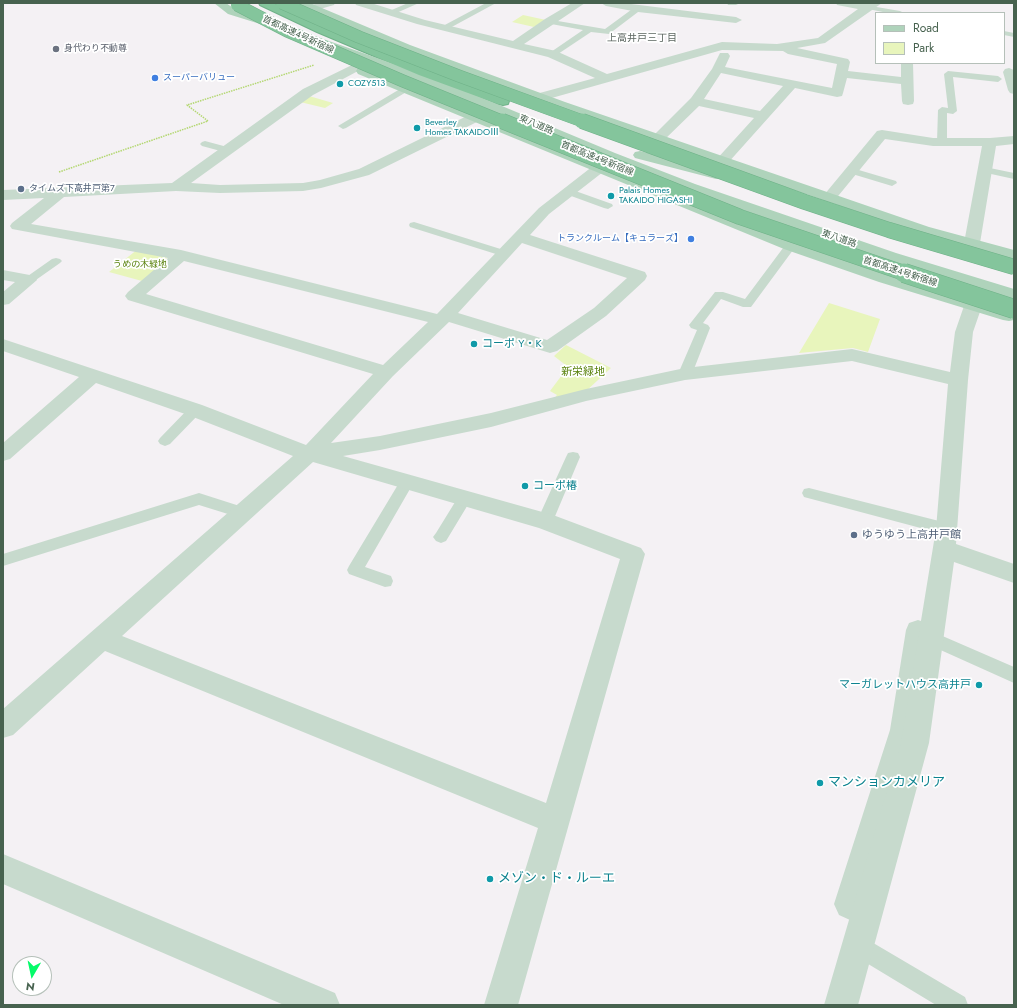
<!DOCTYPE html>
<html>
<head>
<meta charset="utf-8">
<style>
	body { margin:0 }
	#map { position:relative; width:1017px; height:1008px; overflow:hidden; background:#f4f1f4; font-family:Jost,sans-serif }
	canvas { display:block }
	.frame { position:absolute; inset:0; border:4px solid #47624f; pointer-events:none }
	.legend { position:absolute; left:875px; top:12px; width:130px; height:52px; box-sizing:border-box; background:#fff; border:1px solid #b5c0b9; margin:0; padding:5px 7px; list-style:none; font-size:12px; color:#47624f }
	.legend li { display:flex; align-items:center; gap:8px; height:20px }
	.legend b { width:20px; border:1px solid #b5c0b9 }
	.north { position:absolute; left:12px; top:956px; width:40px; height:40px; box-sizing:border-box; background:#fff; border:1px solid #b5c0b9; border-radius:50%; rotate:189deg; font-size:11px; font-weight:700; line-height:16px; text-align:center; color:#47624f }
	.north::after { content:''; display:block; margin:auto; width:14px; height:18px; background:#05fb6a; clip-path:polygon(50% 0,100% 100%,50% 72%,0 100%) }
</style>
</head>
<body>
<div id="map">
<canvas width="1017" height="1008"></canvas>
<div class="frame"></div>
<ul class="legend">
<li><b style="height:5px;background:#afd3bb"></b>Road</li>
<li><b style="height:11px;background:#e8f5bc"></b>Park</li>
</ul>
<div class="north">N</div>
</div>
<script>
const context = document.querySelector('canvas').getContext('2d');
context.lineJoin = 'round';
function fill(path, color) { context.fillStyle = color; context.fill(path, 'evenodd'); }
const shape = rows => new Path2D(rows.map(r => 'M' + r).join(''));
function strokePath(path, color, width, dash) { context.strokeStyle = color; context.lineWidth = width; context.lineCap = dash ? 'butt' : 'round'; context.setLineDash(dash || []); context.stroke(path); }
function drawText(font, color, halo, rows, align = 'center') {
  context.font = font + ' Jost,"Noto Sans JP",sans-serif'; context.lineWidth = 3.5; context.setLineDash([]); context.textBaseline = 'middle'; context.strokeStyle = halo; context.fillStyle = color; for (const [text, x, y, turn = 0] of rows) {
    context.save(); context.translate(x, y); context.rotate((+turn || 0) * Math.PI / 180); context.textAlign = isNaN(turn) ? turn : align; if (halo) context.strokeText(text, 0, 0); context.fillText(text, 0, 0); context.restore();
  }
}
fill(shape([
	[523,15,546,20,534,27,512,22],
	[309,96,333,103,325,108,300,102],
	[138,249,166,256,167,262,142,281,109,272],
	[829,303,880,319,868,352,853,348,799,353],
	[566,345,611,368,584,393,552,401,557,395,550,391,568,367,554,356]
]), '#e8f5bc');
const motorway = shape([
	[259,3,273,3,325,28,427,69,508,98,509,101,508,104,503,105,498,104,419,75,317,32,260,5,259,3]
]);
strokePath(motorway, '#6fb188', 2);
strokePath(shape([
	[59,172,208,121,187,105,314,65]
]), '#b3d770', 1.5, [1.5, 1]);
fill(shape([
	[408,3,419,3,394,14,388,14,387,12,408,3],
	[486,3,496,3,448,29,445,29,441,27,486,3],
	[727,3,740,3,736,5,728,5,727,3],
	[865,5,900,11,904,13,888,13,868,9,864,7,865,5],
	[635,7,638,7,642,9,609,34,591,32,555,56,552,56,548,54,583,30,546,23,546,19,605,29,635,7],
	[1004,31,1014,33,1014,37,1004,35,1004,31],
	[948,71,998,76,1002,79,998,82,953,77,957,111,953,114,947,113,947,142,942,145,937,142,938,110,942,107,948,108,944,74,948,71],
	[405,86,408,87,409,89,408,91,346,128,343,129,338,126,405,86],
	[205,141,231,148,233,150,228,153,202,146,200,144,202,142,205,141],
	[985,167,1014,173,1014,179,982,172,980,170,985,167],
	[852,168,896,181,897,183,892,186,849,173,847,171,852,168],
	[567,188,612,204,613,206,608,209,604,208,563,193,562,191,567,188],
	[414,222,507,251,509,253,507,255,499,255,410,227,409,225,410,223,414,222],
	[790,243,796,246,751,307,743,307,721,299,703,323,708,325,710,328,692,374,690,377,685,378,680,377,678,374,697,330,691,328,689,325,715,292,723,292,745,299,786,244,790,243],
	[56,258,60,259,62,261,60,263,33,282,25,282,23,280,25,278,52,259,56,258],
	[195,405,200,407,202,410,200,413,170,444,165,446,160,444,158,441,160,438,190,407,195,405],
	[573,452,578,453,580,457,553,521,550,525,545,527,540,525,537,521,566,457,568,453,573,452],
	[407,477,412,478,414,482,365,567,391,576,393,581,391,586,385,587,349,574,347,570,349,566,402,478,407,477],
	[809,488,947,523,952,525,955,529,952,533,947,535,804,497,802,493,804,489,809,488],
	[465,492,470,494,472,498,446,541,441,543,436,541,433,537,436,533,460,494,465,492],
	[199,493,249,509,252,513,249,517,244,519,199,505,3,566,3,554,199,493],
	[931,631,1014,667,1014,683,925,643,922,638,925,633,931,631],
	[858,934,965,997,968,1005,936,1005,850,953,847,945,850,937,858,934]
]), '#c7dacd');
fill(shape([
	[918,620,927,623,930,630,918,730,866,904,861,915,850,920,839,915,834,904,890,730,906,630,909,623,918,620]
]), '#c7dacd');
fill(shape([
	[318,3,335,3,334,5,313,11,308,8,309,6,318,3],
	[355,3,371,3,425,20,513,41,545,19,572,3,585,3,524,44,556,51,607,74,722,42,777,44,818,38,858,9,837,5,836,3,882,3,825,43,797,48,848,59,850,62,848,71,901,77,901,63,913,63,914,101,913,104,908,105,903,104,902,101,901,84,847,78,843,93,842,96,837,97,795,88,727,164,722,165,717,164,715,161,754,118,699,106,662,142,657,143,652,142,650,139,691,98,712,69,720,53,728,53,730,56,725,67,832,88,837,64,788,54,783,51,722,50,541,101,536,100,535,97,536,94,595,78,548,57,417,24,356,5,355,3],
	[721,73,783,86,760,111,704,99,721,73],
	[601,3,623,3,736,17,742,20,736,23,638,12,606,6,601,3],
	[354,64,358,65,360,68,358,71,313,95,191,183,220,185,303,183,320,180,359,169,471,114,476,113,481,114,483,117,481,120,369,175,321,188,303,191,220,193,176,191,64,197,31,224,181,250,437,314,539,208,593,166,598,165,603,166,605,169,603,172,549,214,530,235,645,272,647,276,645,280,606,316,557,351,550,353,449,322,393,376,331,443,380,436,491,413,586,389,685,368,852,349,950,372,955,332,964,306,967,302,973,301,979,302,982,306,973,332,968,380,956,544,1014,564,1014,583,954,562,929,743,858,1005,824,1005,901,743,936,529,948,384,852,361,685,380,586,401,491,427,380,450,343,456,553,515,641,548,645,554,518,1005,484,1005,538,828,105,651,13,735,3,738,3,709,293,456,188,415,96,383,10,459,3,461,3,443,79,377,3,351,3,339,202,405,306,445,373,374,128,300,125,296,128,292,168,258,12,229,10,226,12,223,44,198,3,200,3,190,172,183,303,89,354,64],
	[522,243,627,278,594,308,547,340,458,313,522,243],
	[184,261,428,322,383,365,146,294,184,261],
	[313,462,539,528,620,559,546,803,122,636,313,462],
	[1009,68,1014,70,1014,94,1010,93,1008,90,1003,72,1005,69,1009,68],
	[882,130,933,138,990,138,1014,136,1014,144,996,146,980,243,978,246,972,248,966,246,964,243,982,146,933,146,885,139,834,201,829,203,824,201,821,198,824,195,877,131,882,130],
	[3,270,35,276,37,280,9,304,3,305,3,292,15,282,3,280,3,270],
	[3,854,335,993,340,1005,284,1005,3,884,3,854]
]), '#c7dacd');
fill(shape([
	[214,3,226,3,236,10,277,23,279,25,273,28,228,14,214,3],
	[296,3,310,3,410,45,565,102,929,227,1014,250,1014,260,903,229,902,227,555,108,402,49,297,5,296,3],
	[309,34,437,79,615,153,695,184,896,253,1014,289,1014,300,884,259,685,190,605,159,429,85,305,39,303,37,305,35,309,34],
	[362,67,796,243,871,268,879,268,891,274,1014,312,1014,320,1009,321,1003,320,879,282,784,249,358,74,356,71,358,68,362,67],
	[640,151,721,172,723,175,721,178,716,179,635,158,633,155,635,152,640,151]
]), '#afd3bb');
fill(motorway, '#84c59c');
const motorwayBridgeFar2 = shape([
	[282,3,359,37,459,76,585,122],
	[237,5,287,31,403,81,504,122]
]);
const motorwayBridgeFar1 = shape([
	[502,121,740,217,907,274],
	[582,121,805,202,889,230,1014,267]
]);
const motorwayBridge = shape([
	[904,273,1014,309]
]);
strokePath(motorwayBridgeFar2, '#6fb188', 13, []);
strokePath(motorwayBridgeFar1, '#6fb188', 16, []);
strokePath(motorwayBridge, '#6fb188', 20, []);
strokePath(motorwayBridgeFar2, '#84c59c', 12);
strokePath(motorwayBridgeFar1, '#84c59c', 15);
strokePath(motorwayBridge, '#84c59c', 19);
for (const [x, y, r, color] of [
	[56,49,4,"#6b7280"],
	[155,78,4,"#3f7fe0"],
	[340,84,4,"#0f9aa8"],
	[417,128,4,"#0f9aa8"],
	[21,189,4,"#5c6f8a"],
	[611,196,4,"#0f9aa8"],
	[691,239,4,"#3f7fe0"],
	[474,344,4,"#0f9aa8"],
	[525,486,4,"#0f9aa8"],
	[854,535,4,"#5c6f8a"],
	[979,685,4,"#0f9aa8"],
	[820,783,4,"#0f9aa8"],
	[490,879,4,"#0f9aa8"]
]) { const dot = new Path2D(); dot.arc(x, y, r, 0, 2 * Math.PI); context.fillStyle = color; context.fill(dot); strokePath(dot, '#fff', 1.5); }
drawText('9px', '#47624f', '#fff', [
	["首都高速4号新宿線",298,35,25],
	["東八道路",536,125,23],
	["首都高速4号新宿線",597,159,22],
	["東八道路",839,239,19],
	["首都高速4号新宿線",900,272,18]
]);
drawText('9px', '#5b616d', '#fff', [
	["身代わり不動尊",64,49]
], 'left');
drawText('9px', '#366cbe', '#fff', [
	["スーパーバリュー",163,78],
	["トランクルーム【キュラーズ】",683,239,"right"]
], 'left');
drawText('9px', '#0d838f', '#fff', [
	["COZY513",348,84],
	["Beverley",425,123],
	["Homes TAKAIDOⅢ",425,133],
	["Palais Homes",619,191],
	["TAKAIDO HIGASHI",619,201]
], 'left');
drawText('9px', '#4e5e75', '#fff', [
	["タイムズ下高井戸第7",29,189]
], 'left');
drawText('9px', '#59820d', '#fff', [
	["うめの木緑地",140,265]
]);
drawText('10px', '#5d6761', '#fff', [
	["上高井戸三丁目",642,39]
]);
drawText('11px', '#0d838f', '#fff', [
	["コーポ Y・K",482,344],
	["コーポ椿",533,486],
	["マーガレットハウス高井戸",971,685,"right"]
], 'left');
drawText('11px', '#59820d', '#fff', [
	["新栄緑地",583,372]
]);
drawText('11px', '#4e5e75', '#fff', [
	["ゆうゆう上高井戸館",862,535]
], 'left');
drawText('13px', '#0d838f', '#fff', [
	["マンションカメリア",828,783],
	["メゾン・ド・ルーエ",498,879]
], 'left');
</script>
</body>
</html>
